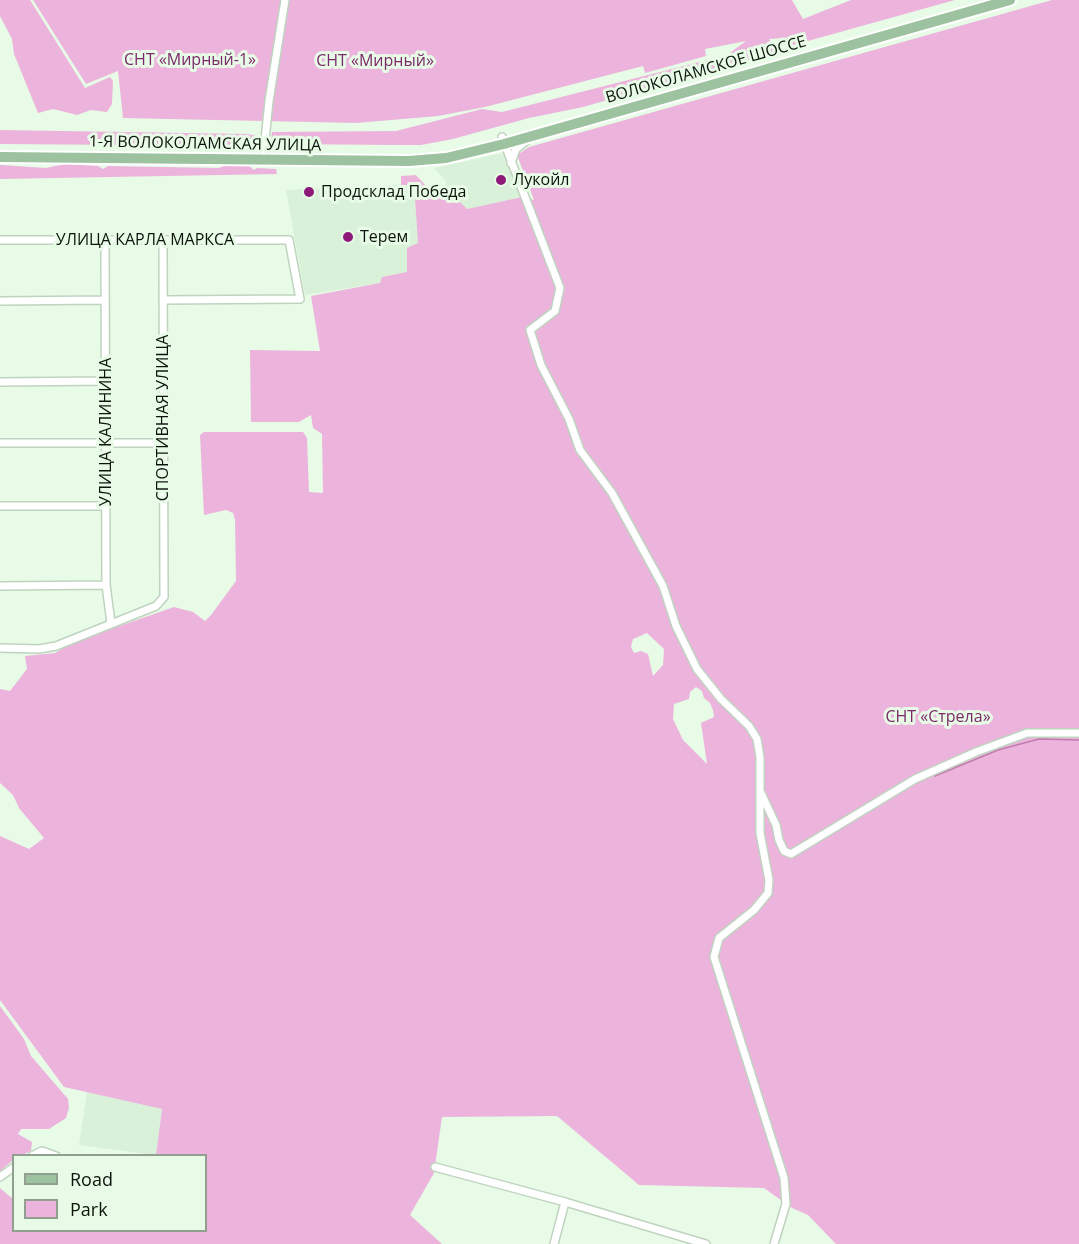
<!DOCTYPE html>
<html>
<head>
<meta charset="utf-8">
<style>
	body { margin:0 }
	#map { position:relative; width:1079px; height:1244px; overflow:hidden; background:#e7fbe7; font-family:"Open Sans",sans-serif }
	canvas { display:block }
	.legend { position:absolute; left:12px; top:1154px; width:195px; height:78px; box-sizing:border-box; background:#e7fbe7; border:2px solid #909f90; margin:0; padding:8px 10px; list-style:none; font-size:18px; color:#0d140d }
	.legend li { display:flex; align-items:center; gap:12px; height:30px }
	.legend b { width:30px; border:2px solid #909f90 }
</style>
</head>
<body>
<div id="map">
<canvas width="1079" height="1244"></canvas>
<ul class="legend">
<li><b style="height:8px;background:#9dc2a0"></b>Road</li>
<li><b style="height:16px;background:#ecb4dc"></b>Park</li>
</ul>
</div>
<script>
const context = document.querySelector('canvas').getContext('2d');
context.lineJoin = 'round';
function fill(path, color) { context.fillStyle = color; context.fill(path, 'evenodd'); }
const shape = rows => new Path2D(rows.map(r => 'M' + r).join(''));
function strokePath(path, color, width, dash) { context.strokeStyle = color; context.lineWidth = width; context.lineCap = dash ? 'butt' : 'round'; context.setLineDash(dash || []); context.stroke(path); }
function drawText(font, color, halo, rows, align = 'center') {
  context.font = font + ' "Open Sans",sans-serif'; context.lineWidth = 6; context.setLineDash([]); context.textBaseline = 'middle'; context.strokeStyle = halo; context.fillStyle = color; for (const [text, x, y, turn = 0] of rows) {
    context.save(); context.translate(x, y); context.rotate((+turn || 0) * Math.PI / 180); context.textAlign = isNaN(turn) ? turn : align; if (halo) context.strokeText(text, 0, 0); context.fillText(text, 0, 0); context.restore();
  }
}
fill(shape([
	[503,153,522,197,467,209,452,203,445,180,434,168],
	[414,184,418,243,408,272,382,277,380,283,305,295,286,190],
	[87,1092,162,1109,156,1155,79,1145]
]), '#d8f1d8');
fill(shape([
	[0,0,30,0,85,88,110,77,113,81,112,104,107,112,91,110,77,115,53,109,38,113,14,54,12,39,0,16],
	[33,0,792,0,803,19,851,0,955,0,790,46,784,38,769,39,776,52,583,107,529,118,453,139,421,145,398,145,275,144,271,141,272,132,396,131,482,109,502,112,727,55,746,41,705,49,706,56,645,73,643,66,485,107,438,116,356,123,123,118,118,71,86,84],
	[1052,0,1079,0,1079,1244,836,1244,808,1215,792,1208,764,1188,639,1185,557,1116,442,1117,434,1173,410,1215,442,1244,0,1244,0,1188,13,1199,14,1230,206,1230,206,1156,156,1155,162,1109,64,1087,0,1000,0,836,29,849,44,838,19,808,13,795,0,783,0,689,10,691,27,669,25,656,55,653,71,643,174,607,193,612,205,621,211,615,236,581,235,520,233,513,226,510,204,515,200,435,204,432,303,432,307,438,309,492,323,493,322,434,313,428,311,415,299,422,251,422,250,350,320,351,311,296,380,283,382,277,407,272,407,248,418,243,414,185,401,185,401,176,416,175,426,186,445,194,452,203,459,201,467,209,522,197,534,200,517,155,529,147],
	[647,633,664,649,663,665,653,676,648,654,641,651,634,653,631,647,633,639],
	[696,687,702,691,704,698,710,703,713,710,714,717,701,723,707,764,683,740,673,719,674,704,689,699,690,692],
	[0,130,247,134,258,136,255,146,0,144],
	[65,164,98,166,103,169,108,166,219,168,226,165,249,166,254,170,257,168,276,169,277,174,0,179,0,165,46,168],
	[0,1006,24,1039,31,1056,68,1099,69,1108,66,1118,49,1129,21,1129,18,1134,32,1142,31,1151,22,1155,14,1156,13,1160,0,1171]
]), '#ecb4dc');
strokePath(shape([
	[935,776,998,750,1039,739,1079,740]
]), '#c17cae', 1.5);
const street = shape([
	[502,137,560,288,555,311,530,330,541,365,569,419,580,450,612,493,663,586,676,626,697,669,721,699,749,726,757,739,760,757,760,833,769,880,768,893,754,910,719,938,714,957,784,1178,786,1204,774,1244],
	[263,159,269,101,285,0],
	[511,163,516,149,526,141],
	[0,240,289,240,300,299,163,300],
	[105,241,106,585,111,623],
	[0,301,105,300],
	[0,382,106,381],
	[0,443,162,443],
	[0,506,107,506],
	[0,586,106,585],
	[0,648,39,649,56,646,156,606,164,597,163,240],
	[761,793,776,825,779,840,784,851,791,854,915,779,976,752,1027,733,1079,733],
	[32,1156,42,1151,56,1156],
	[435,1167,565,1202,554,1244],
	[0,1177,14,1167],
	[565,1202,706,1244]
]);
const primary = shape([
	[0,157,409,161,446,158,504,144,1010,0]
]);
strokePath(street, '#c0d3c0', 10);
strokePath(primary, '#fff', 14);
strokePath(street, '#fff', 7);
strokePath(primary, '#9dc2a0', 10);
for (const [x, y, r, color] of [
	[501,180,6,"#8f1979"],
	[309,192,6,"#8f1979"],
	[348,237,6,"#8f1979"]
]) { const dot = new Path2D(); dot.arc(x, y, r, 0, 2 * Math.PI); context.fillStyle = color; context.fill(dot); strokePath(dot, '#e7fbe7', 2); }
drawText('16px', '#7b2969', '#e7fbe7', [
	["СНТ «Мирный-1»",190,60],
	["СНТ «Мирный»",375,61],
	["СНТ «Стрела»",938,717]
]);
drawText('16px', '#0d140d', '#e7fbe7', [
	["ВОЛОКОЛАМСКОЕ ШОССЕ",706,70,-16],
	["1-Я ВОЛОКОЛАМСКАЯ УЛИЦА",205,144,1],
	["УЛИЦА КАРЛА МАРКСА",145,240],
	["СПОРТИВНАЯ УЛИЦА",163,418,-90],
	["УЛИЦА КАЛИНИНА",106,432,-90]
]);
drawText('16px', '#0d140d', '#e7fbe7', [
	["Лукойл",513,180],
	["Продсклад Победа",321,192],
	["Терем",360,237]
], 'left');
</script>
</body>
</html>
